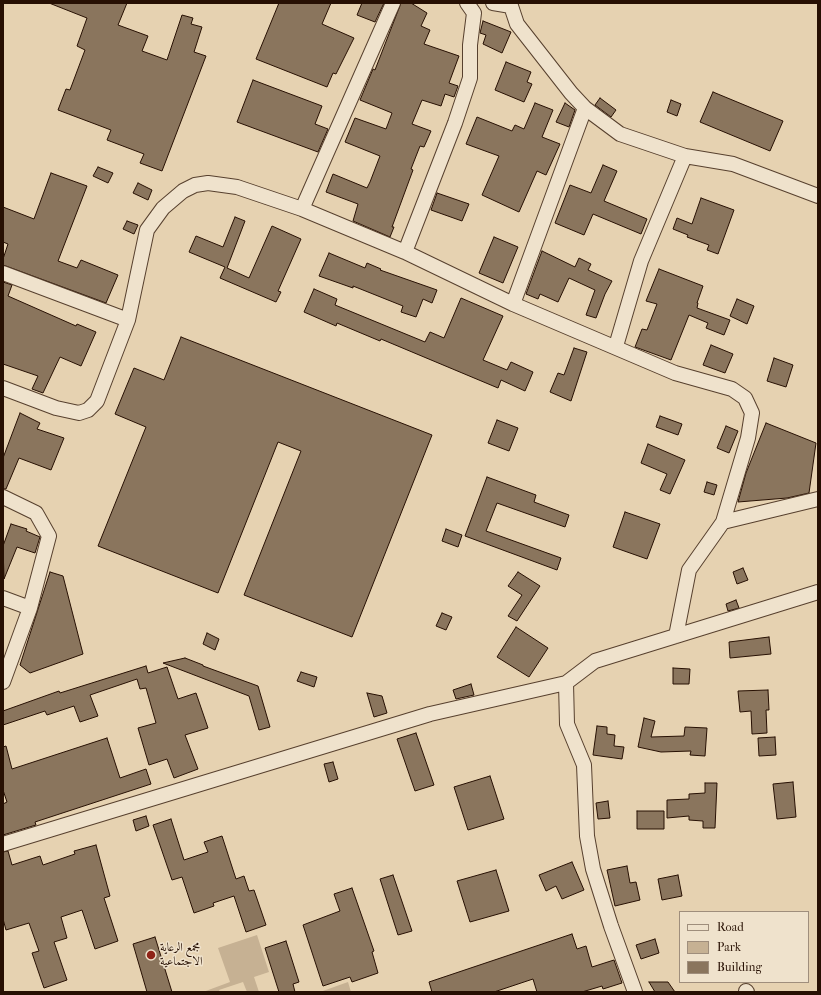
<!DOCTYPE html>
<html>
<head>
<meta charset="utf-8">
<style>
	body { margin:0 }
	#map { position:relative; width:821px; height:995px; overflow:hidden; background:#e6d2b1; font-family:"IM FELL French Canon",serif }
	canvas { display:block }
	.frame { position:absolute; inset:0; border:4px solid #271003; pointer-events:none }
	.legend { position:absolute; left:679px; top:911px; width:130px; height:72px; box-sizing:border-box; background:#efe2cc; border:1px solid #9f8e7c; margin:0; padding:5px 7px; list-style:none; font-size:12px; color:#271003 }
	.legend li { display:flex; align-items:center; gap:8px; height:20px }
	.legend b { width:20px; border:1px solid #9f8e7c }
</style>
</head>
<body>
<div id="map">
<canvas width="821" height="995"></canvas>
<div class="frame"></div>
<ul class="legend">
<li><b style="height:5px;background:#efe2cc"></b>Road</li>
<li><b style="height:11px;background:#c6b193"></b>Park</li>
<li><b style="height:11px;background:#8a755d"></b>Building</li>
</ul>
</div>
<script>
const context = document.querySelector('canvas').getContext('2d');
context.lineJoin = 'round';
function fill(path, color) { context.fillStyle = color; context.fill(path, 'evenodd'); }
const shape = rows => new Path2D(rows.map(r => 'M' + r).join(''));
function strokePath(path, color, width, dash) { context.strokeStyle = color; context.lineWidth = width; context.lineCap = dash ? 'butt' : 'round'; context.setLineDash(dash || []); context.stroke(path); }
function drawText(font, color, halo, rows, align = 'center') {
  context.font = font + ' "IM FELL French Canon",Amiri,serif'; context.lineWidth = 3; context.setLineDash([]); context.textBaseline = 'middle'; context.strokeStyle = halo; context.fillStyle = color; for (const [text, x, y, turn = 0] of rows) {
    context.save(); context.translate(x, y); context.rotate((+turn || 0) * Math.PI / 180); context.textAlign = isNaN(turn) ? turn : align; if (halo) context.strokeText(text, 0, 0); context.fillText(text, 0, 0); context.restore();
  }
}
fill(shape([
	[257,935,269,972,254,977,259,992,247,992,243,982,219,990,220,992,203,992,230,982,218,948],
	[348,982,351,992,320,992]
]), '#c6b193');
const building = shape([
	[49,3,127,3,118,25,148,36,142,51,167,60,182,15,193,18,191,24,202,27,194,52,206,56,162,171,140,163,144,154,107,140,111,130,58,110,66,89,70,90,85,50,77,46,87,18,49,3],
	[279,3,331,3,322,24,354,38,336,74,333,73,327,87,256,59,279,3],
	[362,3,384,3,375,22,357,15,362,3],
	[401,3,411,3,427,13,421,26,430,30,424,44,459,56,449,83,458,86,454,97,445,94,441,106,422,100,412,124,431,131,424,147,420,146,411,169,413,170,392,227,394,227,390,237,353,221,358,204,326,192,333,174,367,188,370,182,380,156,345,142,355,118,386,129,392,113,360,100,373,69,375,70,401,3],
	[483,21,511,32,502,53,483,44,486,35,480,33,483,21],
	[506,62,531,72,527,82,532,84,524,102,495,90,506,62],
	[253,80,322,106,315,124,328,129,318,152,237,122,253,80],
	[713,92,783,121,770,151,700,122,713,92],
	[600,98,616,110,611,117,595,105,600,98],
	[671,100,681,104,677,116,667,112,671,100],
	[535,103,553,110,542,137,560,144,546,175,537,171,519,212,482,195,499,156,466,144,477,117,512,131,515,125,524,129,535,103],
	[565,103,575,110,569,127,556,122,565,103],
	[603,165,617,171,604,201,647,219,641,234,593,214,584,235,555,223,570,185,591,193,603,165],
	[98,167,113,173,108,183,93,176,98,167],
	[51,173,87,186,58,261,77,268,81,260,118,275,106,303,3,265,3,259,8,244,3,242,3,207,34,219,51,173],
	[138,183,152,190,148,200,133,193,138,183],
	[437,193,469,204,462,221,431,210,437,193],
	[701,198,734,210,718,254,707,250,709,245,687,237,688,235,673,229,677,218,692,224,701,198],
	[235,217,245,221,227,268,249,278,272,226,301,239,278,291,281,292,276,302,220,278,225,267,189,252,196,236,223,247,235,217],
	[127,221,138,225,134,234,123,229,127,221],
	[494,237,518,247,503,283,479,273,494,237],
	[542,251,575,267,579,258,591,264,588,270,612,281,605,294,596,318,586,315,595,290,569,278,558,302,540,294,538,299,526,294,542,251],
	[329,253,365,268,367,263,381,269,380,270,437,290,432,303,423,299,416,317,401,312,403,306,353,286,353,288,319,276,329,253],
	[659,269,703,286,697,303,698,303,697,308,730,320,724,335,706,328,708,323,689,315,671,360,635,347,642,329,647,330,657,304,646,301,659,269],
	[3,282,12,285,8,296,76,326,77,324,96,332,81,366,60,357,43,393,32,389,38,376,3,364,3,282],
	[314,289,337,299,335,305,425,342,430,332,444,338,461,298,503,316,483,360,507,370,511,362,533,372,525,391,501,380,498,388,381,339,380,341,337,323,336,326,304,312,314,289],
	[737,299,754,306,747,324,730,316,737,299],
	[181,337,432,435,352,637,244,595,301,451,278,442,218,593,98,546,146,427,115,414,134,368,164,380,181,337],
	[711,345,733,354,725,373,703,365,711,345],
	[574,348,587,352,571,401,550,392,558,373,564,375,574,348],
	[774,358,793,365,786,387,767,381,774,358],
	[20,413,40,423,37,429,64,438,51,470,19,458,6,489,3,489,3,458,20,413],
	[660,416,682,424,678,435,656,427,660,416],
	[497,420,518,428,509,451,488,443,497,420],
	[766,423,816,443,809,493,787,498,738,502,746,473,766,423],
	[726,426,738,431,729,453,717,448,726,426],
	[648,444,685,460,670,494,660,490,667,474,641,463,648,444],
	[487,477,536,495,534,502,569,515,565,527,497,503,486,531,561,558,557,570,465,536,487,477],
	[707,482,717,485,714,495,704,492,707,482],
	[625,512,660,524,647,559,613,547,625,512],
	[11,524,27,529,26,531,40,537,35,553,17,547,4,579,3,546,11,524],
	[446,529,462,535,458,547,442,541,446,529],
	[743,568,748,580,737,584,733,572,743,568],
	[50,572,63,576,83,654,30,673,20,665,50,572],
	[518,572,540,586,517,621,508,616,522,595,508,586,518,572],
	[736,600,739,608,728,611,726,604,736,600],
	[442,613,452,617,446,630,436,626,442,613],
	[516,627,548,648,529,677,497,657,516,627],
	[207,633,219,639,215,650,203,644,207,633],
	[769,637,771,654,730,658,729,642,769,637],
	[185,658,203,665,203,666,258,686,270,727,259,730,249,696,163,663,185,658],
	[146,666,148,673,167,667,178,699,196,693,208,728,185,735,198,769,174,778,167,759,149,765,138,728,156,723,146,688,140,689,137,679,90,695,98,716,80,722,74,706,47,715,45,711,3,725,3,711,59,691,60,693,146,666],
	[673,668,690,669,689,684,673,684,673,668],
	[301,672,317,677,314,687,297,681,301,672],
	[471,684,474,695,456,699,453,690,471,684],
	[768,690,769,710,766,710,767,733,752,734,751,711,740,712,738,691,768,690],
	[367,693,382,696,387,713,374,717,367,693],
	[644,718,655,721,651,737,684,736,685,727,707,728,705,756,690,755,691,751,661,752,638,747,644,718],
	[597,726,607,727,607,734,615,735,614,746,624,747,622,759,593,755,597,726],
	[416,733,434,785,415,791,397,739,416,733],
	[775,737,776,755,759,756,758,738,775,737],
	[107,738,120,778,146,769,151,784,35,822,36,825,3,835,3,804,7,802,3,790,3,747,6,746,12,769,107,738],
	[333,762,338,779,329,782,324,764,333,762],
	[490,776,504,819,468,830,454,787,490,776],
	[793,782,796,817,777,819,773,784,793,782],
	[705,783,717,783,715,828,703,828,703,821,689,820,689,816,667,818,667,800,689,799,689,794,705,793,705,783],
	[608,801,610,818,598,819,596,803,608,801],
	[637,811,664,811,664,829,637,829,637,811],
	[146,816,149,826,136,831,133,820,146,816],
	[171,819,184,860,208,852,204,842,222,836,236,879,244,876,249,891,254,890,266,925,246,932,234,896,213,903,214,906,194,913,182,877,172,880,153,825,171,819],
	[96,845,110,896,104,898,118,941,95,949,82,910,61,917,67,938,54,942,67,980,44,988,32,953,39,951,29,923,6,930,3,919,3,852,8,851,12,865,40,856,43,865,75,854,74,851,96,845],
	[572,862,584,890,562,899,556,886,546,891,539,875,572,862],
	[627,866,630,883,636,882,640,900,615,906,607,870,627,866],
	[496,870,509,911,470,922,457,881,496,870],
	[393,875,412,931,398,935,380,879,393,875],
	[678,875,682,896,662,900,658,879,678,875],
	[352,888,374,951,372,952,378,973,352,982,350,977,323,986,303,925,340,911,334,894,352,888],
	[572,934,577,949,586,946,592,967,614,960,622,983,603,989,602,986,582,992,537,992,533,979,494,992,432,992,429,982,572,934],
	[155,937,172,992,147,992,133,944,155,937],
	[655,939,659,953,641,959,636,945,655,939],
	[286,941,299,982,293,984,295,992,279,992,265,948,286,941],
	[649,982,668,982,675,992,655,992,649,982]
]);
fill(building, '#8a755d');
strokePath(building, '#271003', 1);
const minor = shape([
	[493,3,511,6,517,24,571,93,585,108,620,134,685,156,733,164,818,196],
	[302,209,393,3],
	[405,252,455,123,470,78,470,45,474,13,467,3],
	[3,273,128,320],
	[513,304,585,108],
	[616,346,641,261,685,156],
	[3,388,56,408,79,413,88,410,97,401,128,320,147,230,163,208,183,191,195,185,208,183,237,187,302,209,405,252,513,304,675,373,732,389,745,398,752,413,748,438,723,522,689,570,676,636],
	[3,497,36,513,49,536,30,608,3,682],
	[723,522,818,499],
	[3,598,30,608],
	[566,683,567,724,584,765,587,836,593,869,611,926,635,992],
	[3,844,430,714,566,683,595,661,818,592],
	[746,991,747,992]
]);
strokePath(minor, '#57402e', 16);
strokePath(minor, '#efe2cc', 14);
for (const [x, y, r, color] of [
	[151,955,5,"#8f2418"]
]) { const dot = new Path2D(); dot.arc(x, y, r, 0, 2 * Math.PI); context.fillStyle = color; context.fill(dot); strokePath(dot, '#efe2cc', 1.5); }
drawText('12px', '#271003', '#efe2cc', [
	["مجمع الرعاية",160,948],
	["الاجتماعية",160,962]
], 'left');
</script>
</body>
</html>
